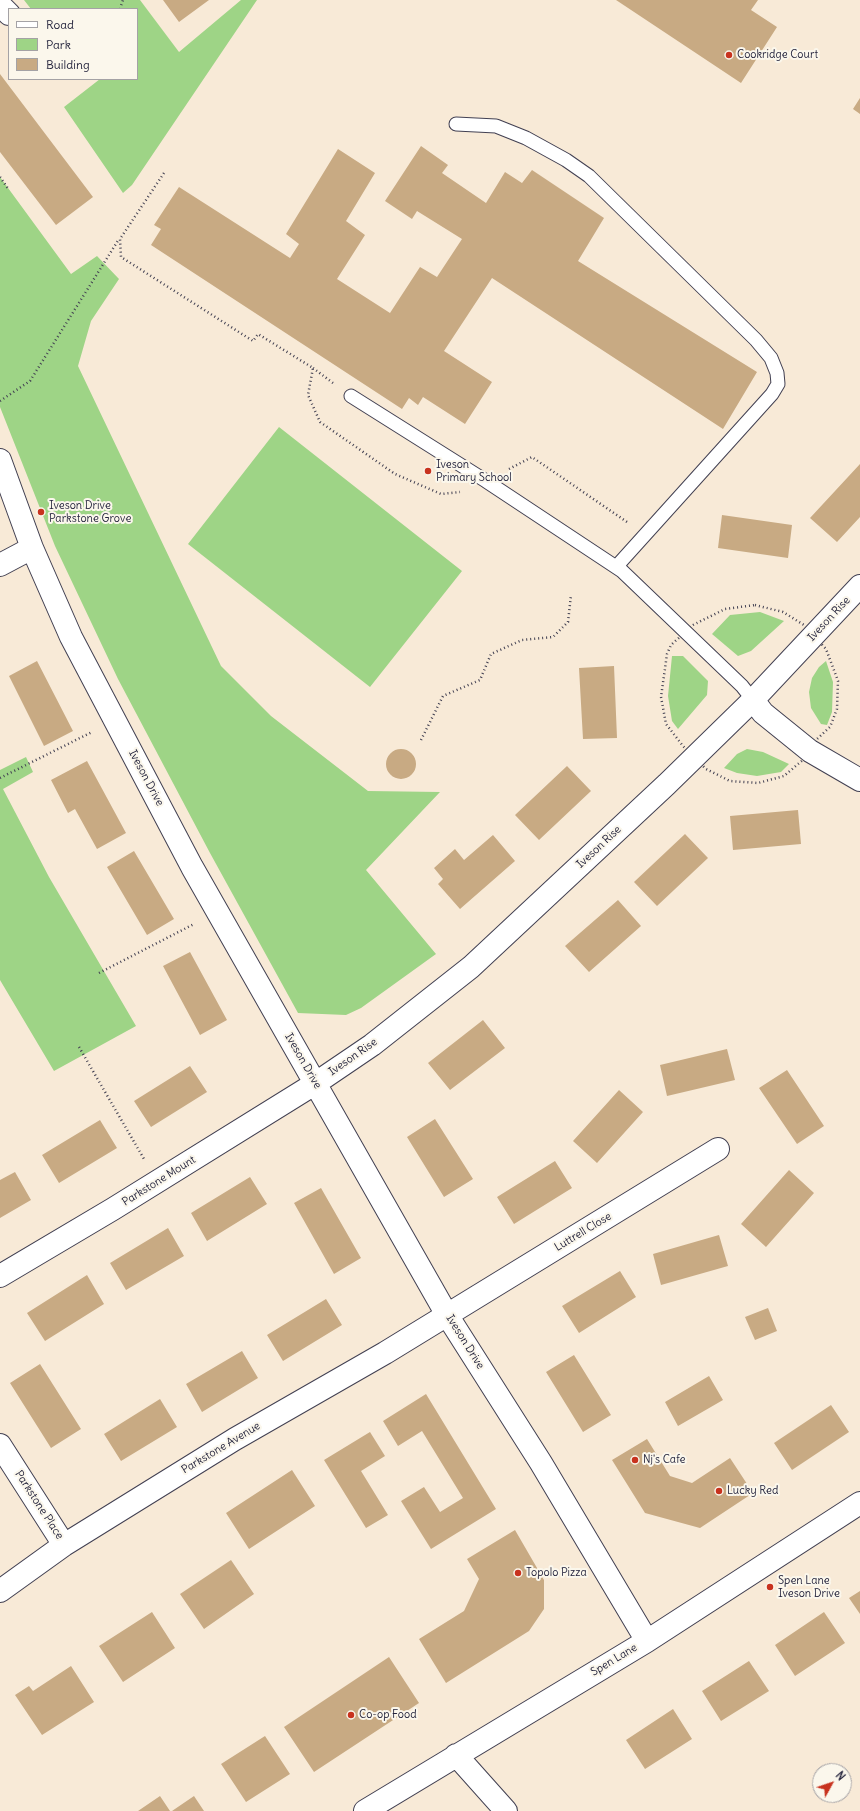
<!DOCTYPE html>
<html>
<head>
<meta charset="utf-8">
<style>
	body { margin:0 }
	#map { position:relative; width:860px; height:1811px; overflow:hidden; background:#f8ead7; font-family:Delius,sans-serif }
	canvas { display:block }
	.legend { position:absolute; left:8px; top:8px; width:130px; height:72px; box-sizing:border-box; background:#fbf7ec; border:1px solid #a4a2a5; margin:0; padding:5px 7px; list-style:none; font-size:12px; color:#22223b }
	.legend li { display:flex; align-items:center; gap:8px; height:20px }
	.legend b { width:20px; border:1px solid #a4a2a5 }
	.north { position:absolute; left:812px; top:1763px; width:40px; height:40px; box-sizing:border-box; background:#fbf7ec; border:1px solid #a4a2a5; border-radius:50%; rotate:50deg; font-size:11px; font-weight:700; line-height:16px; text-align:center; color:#22223b }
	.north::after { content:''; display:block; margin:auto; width:14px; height:18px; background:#c8321e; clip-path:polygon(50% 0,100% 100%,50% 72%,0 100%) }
</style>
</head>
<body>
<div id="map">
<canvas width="860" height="1811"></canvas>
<ul class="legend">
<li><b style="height:5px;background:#fff"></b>Road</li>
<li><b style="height:11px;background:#9ed486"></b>Park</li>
<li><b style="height:11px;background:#c8aa83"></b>Building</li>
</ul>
<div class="north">N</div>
</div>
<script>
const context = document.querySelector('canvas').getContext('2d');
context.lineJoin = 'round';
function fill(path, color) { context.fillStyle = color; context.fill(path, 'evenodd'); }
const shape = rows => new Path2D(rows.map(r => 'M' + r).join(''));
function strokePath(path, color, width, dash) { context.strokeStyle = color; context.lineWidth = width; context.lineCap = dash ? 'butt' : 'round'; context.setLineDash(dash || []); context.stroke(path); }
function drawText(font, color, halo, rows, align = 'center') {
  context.font = font + ' Delius,sans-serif'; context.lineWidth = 4; context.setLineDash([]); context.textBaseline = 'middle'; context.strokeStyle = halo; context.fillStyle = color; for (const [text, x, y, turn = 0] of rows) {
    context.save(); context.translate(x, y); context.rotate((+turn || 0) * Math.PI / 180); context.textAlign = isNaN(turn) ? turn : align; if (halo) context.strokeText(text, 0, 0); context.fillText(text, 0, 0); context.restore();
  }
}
fill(shape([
	[24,0,140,0,179,52,241,0,257,0,132,185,123,193,64,107,100,79,137,79,137,9,31,9],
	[0,177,71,274,97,256,119,279,91,321,78,366,221,666,271,716,368,791,440,792,366,870,436,954,361,1008,346,1015,298,1013,210,853,118,679,55,546,0,407],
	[279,427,462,571,370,687,188,544],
	[760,612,784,621,751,651,738,656,712,634,730,615],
	[672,656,683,656,708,681,707,695,678,729,672,721,668,696],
	[826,661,833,682,832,712,827,725,821,724,811,708,809,692,812,678,819,667],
	[747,749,763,752,789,764,781,772,757,776,737,773,724,768,737,754],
	[26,757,33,772,3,789,49,877,136,1026,54,1071,0,980,0,770]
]), '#9ed486');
fill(shape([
	[163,0,209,0,179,22],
	[616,0,758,0,751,10,777,27,741,83],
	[0,74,93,197,56,225,0,152],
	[860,98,860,114,853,109],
	[421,146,448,165,442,173,486,203,505,172,522,183,532,170,604,218,578,261,757,372,723,429,492,278,444,351,492,382,465,424,423,397,418,405,409,398,402,409,151,245,161,229,154,225,179,187,290,258,299,244,286,234,338,149,375,173,346,221,365,235,337,279,390,313,420,267,437,277,462,239,417,211,412,219,385,201],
	[860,464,860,517,837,542,810,518],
	[722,515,792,525,788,558,718,548],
	[37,661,73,731,44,746,9,676],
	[614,666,617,738,583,739,579,668],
	'386 764a15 15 0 1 1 30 0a15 15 0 1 1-30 0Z',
	[87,761,126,833,97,849,75,809,68,813,51,780],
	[567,766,591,791,539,840,515,815],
	[798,810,801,844,733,850,730,816],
	[685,834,708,858,657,906,634,882],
	[493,835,515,861,460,909,438,884,443,879,434,868,455,849,464,860],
	[134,851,174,919,147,935,107,867],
	[618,900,641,926,589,972,565,946],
	[190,952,227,1020,200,1035,163,966],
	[483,1020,505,1048,450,1090,428,1063],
	[727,1049,735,1080,667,1096,660,1065],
	[190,1066,207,1092,151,1127,134,1101],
	[787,1070,824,1126,797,1144,759,1088],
	[619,1090,643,1112,597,1163,573,1141],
	[435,1119,473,1179,444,1197,407,1137],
	[100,1120,117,1148,59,1183,42,1155],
	[555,1161,572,1188,514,1224,497,1197],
	[789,1170,814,1193,766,1247,741,1224],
	[15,1172,31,1200,0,1218,0,1180],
	[250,1177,267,1204,207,1241,191,1213],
	[321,1188,361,1258,334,1274,294,1203],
	[168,1228,184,1256,126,1290,110,1263],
	[719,1235,728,1266,661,1285,653,1254],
	[620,1271,636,1297,579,1333,562,1306],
	[87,1275,104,1304,45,1341,27,1313],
	[326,1299,342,1325,283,1361,267,1335],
	[768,1308,777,1331,755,1340,745,1317],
	[242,1351,258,1378,202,1412,186,1384],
	[574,1355,611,1415,583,1432,546,1372],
	[40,1364,81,1429,51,1448,10,1383],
	[709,1376,723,1400,678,1426,665,1402],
	[426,1394,496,1509,431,1549,401,1501,424,1487,440,1512,463,1498,422,1431,398,1446,383,1421],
	[160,1399,177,1427,121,1461,104,1434],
	[831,1405,849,1432,792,1470,774,1443],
	[370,1432,385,1456,361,1471,388,1515,366,1528,324,1460],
	[647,1439,670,1476,692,1483,730,1458,753,1493,700,1528,645,1513,612,1460],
	[292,1470,315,1506,249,1549,226,1513],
	[515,1530,544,1580,544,1609,529,1631,446,1683,419,1639,464,1611,479,1579,467,1559],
	[231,1560,254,1594,204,1629,180,1594],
	[860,1591,860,1614,849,1598],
	[152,1612,175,1648,123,1682,99,1646],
	[824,1612,845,1643,795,1676,775,1645],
	[389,1657,419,1703,314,1772,284,1727],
	[749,1661,769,1691,721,1721,702,1691],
	[71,1666,94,1702,42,1735,15,1695,29,1686,33,1691],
	[673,1709,692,1739,645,1769,626,1740],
	[265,1736,290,1774,246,1802,221,1764],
	[160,1796,170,1811,138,1811],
	[194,1796,204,1811,172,1811]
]), '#c8aa83');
const service = shape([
	[456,124,496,126,526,138,566,160,589,176,756,340,771,358,777,373,778,384,772,394,616,567],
	[351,396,486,481,622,571,742,686,753,700]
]);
const minor = shape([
	[0,5,9,14],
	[0,460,32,548,71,637,192,867,447,1315,541,1463,647,1641],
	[0,565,32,548],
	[753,700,763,713,810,751,860,780],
	[0,1276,113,1209,316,1083,372,1045,471,967,667,784,753,700,860,586],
	[0,1445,64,1545],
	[0,1591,64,1545,235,1439,385,1353,718,1149],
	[456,1755,506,1811],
	[365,1811,647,1641,860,1503]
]);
strokePath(service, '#424052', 15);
strokePath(minor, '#424052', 24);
strokePath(shape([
	[120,9,123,0],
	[164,173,120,239,121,257,253,341,258,334,313,368,308,395,320,422,395,474,441,494,460,492],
	[0,177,9,190],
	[313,368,333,383],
	[0,401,30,381,119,239],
	[509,469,532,457,627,522],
	[755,605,783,612,804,625,826,649,838,681,837,709,830,727,817,739,804,759,784,776,758,783,730,781,706,769,683,746,666,724,661,697,667,654,671,645,693,625,725,609,755,605],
	[421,740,443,696,480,680,491,654,522,640,553,637,568,622,571,595],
	[0,778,92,732],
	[99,973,194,924],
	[79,1047,144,1159]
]), '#424052', 2.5, [1, 3]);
strokePath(service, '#fff', 13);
strokePath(minor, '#fff', 22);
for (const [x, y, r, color] of [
	[729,55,4,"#c8321e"],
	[428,471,4,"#c8321e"],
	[41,512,4,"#c8321e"],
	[635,1460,4,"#c8321e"],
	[719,1491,4,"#c8321e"],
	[518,1573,4,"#c8321e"],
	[770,1587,4,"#c8321e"],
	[351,1715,4,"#c8321e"]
]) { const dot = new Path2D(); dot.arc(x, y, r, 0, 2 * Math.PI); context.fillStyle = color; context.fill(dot); strokePath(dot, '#fbf7ec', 1.5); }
drawText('11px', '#22223b', '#fbf7ec', [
	["Cookridge Court",737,55],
	["Iveson",436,465],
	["Primary School",436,478],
	["Iveson Drive",49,506],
	["Parkstone Grove",49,519],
	["Nj's Cafe",643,1460],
	["Lucky Red",727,1491],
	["Topolo Pizza",526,1573],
	["Spen Lane",778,1581],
	["Iveson Drive",778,1594],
	["Co-op Food",359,1715]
], 'left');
drawText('11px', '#22223b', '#fbf7ec', [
	["Iveson Rise",829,619,-47],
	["Iveson Drive",146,778,62],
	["Iveson Rise",599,847,-43],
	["Iveson Rise",353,1057,-35],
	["Iveson Drive",303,1061,60],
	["Parkstone Mount",159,1181,-32],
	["Luttrell Close",583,1232,-31],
	["Iveson Drive",465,1342,58],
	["Parkstone Avenue",221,1448,-31],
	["Parkstone Place",39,1505,57],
	["Spen Lane",614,1660,-31]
]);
</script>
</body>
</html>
